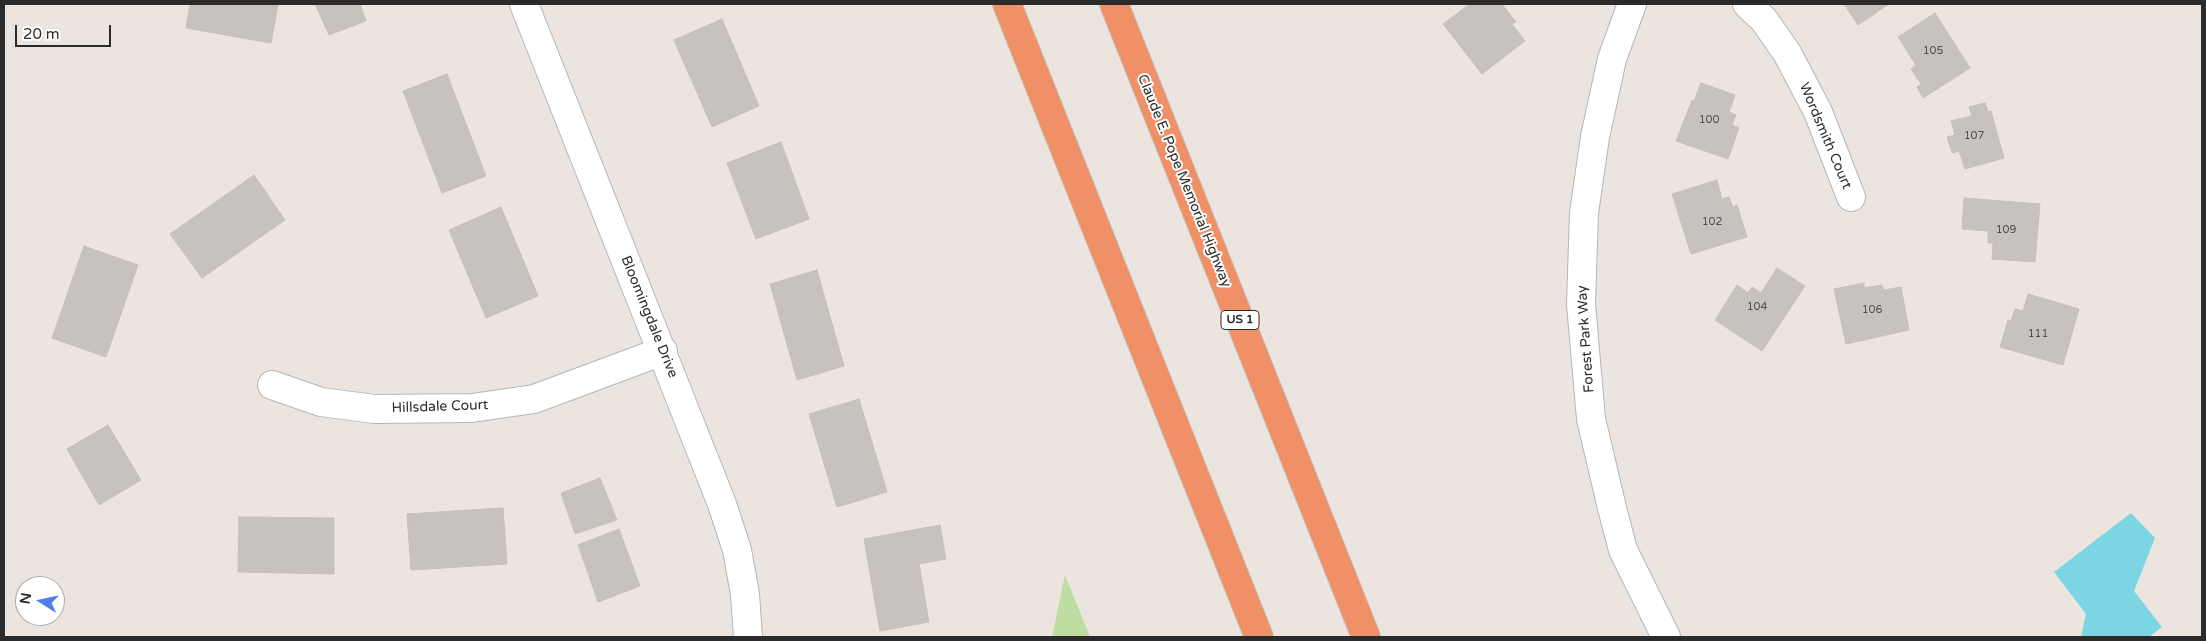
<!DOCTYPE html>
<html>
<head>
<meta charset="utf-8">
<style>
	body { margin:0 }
	#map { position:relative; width:2206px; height:641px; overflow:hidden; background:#ece5df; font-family:"Varela Round",sans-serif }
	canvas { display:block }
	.frame { position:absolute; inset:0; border:5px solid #2b2b2b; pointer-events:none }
	.north { position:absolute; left:15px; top:576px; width:50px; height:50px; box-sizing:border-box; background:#fff; border:1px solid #aaa; border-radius:50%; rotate:280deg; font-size:14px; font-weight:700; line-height:20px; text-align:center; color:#2b2b2b }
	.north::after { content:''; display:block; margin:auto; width:18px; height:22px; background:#4f7fe9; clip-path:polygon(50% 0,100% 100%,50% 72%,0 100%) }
	.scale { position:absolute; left:15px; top:25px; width:96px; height:22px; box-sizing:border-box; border:2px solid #2b2b2b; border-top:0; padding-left:6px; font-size:15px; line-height:18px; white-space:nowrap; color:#2b2b2b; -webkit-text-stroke:4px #fff; paint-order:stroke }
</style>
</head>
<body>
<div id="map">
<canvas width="2206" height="641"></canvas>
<div class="frame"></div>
<div class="north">N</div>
<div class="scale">20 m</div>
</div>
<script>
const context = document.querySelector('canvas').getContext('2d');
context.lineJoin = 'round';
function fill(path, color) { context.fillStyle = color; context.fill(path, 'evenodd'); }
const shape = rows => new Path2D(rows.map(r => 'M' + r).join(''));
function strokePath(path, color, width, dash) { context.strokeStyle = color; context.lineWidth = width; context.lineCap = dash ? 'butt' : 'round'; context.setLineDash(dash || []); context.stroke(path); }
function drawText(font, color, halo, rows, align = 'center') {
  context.font = font + ' "Varela Round",sans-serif'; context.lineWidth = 4; context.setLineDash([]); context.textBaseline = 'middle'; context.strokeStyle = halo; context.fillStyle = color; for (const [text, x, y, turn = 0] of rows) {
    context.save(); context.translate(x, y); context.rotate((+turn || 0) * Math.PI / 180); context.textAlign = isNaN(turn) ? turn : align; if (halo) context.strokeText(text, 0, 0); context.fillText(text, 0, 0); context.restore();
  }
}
fill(shape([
	[1065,575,1090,637,1052,637]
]), '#bddda1');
fill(shape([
	[2131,513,2155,538,2134,591,2162,627,2149,637,2081,637,2086,614,2054,572]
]), '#7cd5e3');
const building = shape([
	[190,4,278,4,271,43,186,28,190,4],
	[315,4,360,4,366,21,329,35,315,4],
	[1470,4,1502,4,1516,22,1512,24,1525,41,1482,74,1443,24,1470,4],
	[1844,4,1889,4,1858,25,1844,4],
	[1935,13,1970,68,1923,98,1917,87,1921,84,1911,69,1916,65,1898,37,1935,13],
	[722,19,759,106,712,127,674,40,722,19],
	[447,74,486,176,442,193,403,91,447,74],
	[1701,83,1735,95,1729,112,1736,115,1732,125,1739,128,1728,159,1676,141,1692,100,1694,101,1701,83],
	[1985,103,1988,112,1991,111,2004,158,1965,169,1959,151,1952,153,1947,137,1955,135,1951,121,1972,116,1969,107,1985,103],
	[781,142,809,219,756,239,727,163,781,142],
	[254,175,285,220,202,278,170,234,254,175],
	[1717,180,1722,199,1729,197,1733,207,1737,205,1747,237,1691,254,1672,194,1717,180],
	[1964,198,2040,204,2035,262,1992,259,1993,243,1988,243,1988,231,1962,229,1964,198],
	[501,207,538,296,486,318,449,230,501,207],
	[84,246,138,265,106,357,52,338,84,246],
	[1777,268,1805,286,1762,351,1715,320,1737,285,1748,293,1752,287,1761,293,1777,268],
	[817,270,844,366,797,380,770,284,817,270],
	[1864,283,1864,288,1882,285,1884,290,1901,287,1909,330,1846,344,1834,289,1864,283],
	[2028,294,2079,309,2063,365,2000,347,2008,320,2011,321,2015,309,2023,311,2028,294],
	[859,399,887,492,837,507,809,414,859,399],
	[108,425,141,480,99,505,67,449,108,425],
	[600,478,617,520,575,534,561,493,600,478],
	[503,508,507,564,411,570,407,514,503,508],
	[239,517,334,518,334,574,238,572,239,517],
	[940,525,946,559,919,564,929,622,880,631,864,539,940,525],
	[619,529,640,586,598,602,578,545,619,529]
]);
fill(building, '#c7c2be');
strokePath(building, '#c7c0b9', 1);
const minor = shape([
	[524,4,722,504,737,550,745,594,748,637],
	[1632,4,1612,59,1595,137,1584,213,1581,304,1591,419,1612,508,1623,550,1666,637],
	[1747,4,1764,20,1787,53,1818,112,1851,197],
	[272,385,321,402,374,409,472,408,534,399,663,351]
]);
const highway = shape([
	[1007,4,1259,637],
	[1114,4,1366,637]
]);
strokePath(minor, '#b2b6bd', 30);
strokePath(highway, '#c4c4c4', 30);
strokePath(minor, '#fff', 28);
strokePath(highway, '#ef9066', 28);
drawText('11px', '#525150', null, [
	["105",1933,51],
	["100",1709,120],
	["107",1974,136],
	["102",1712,222],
	["109",2006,230],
	["104",1757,307],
	["106",1872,310],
	["111",2038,334]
]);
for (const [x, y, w] of [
	[1240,320,38]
]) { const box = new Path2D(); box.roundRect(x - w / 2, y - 9.5, w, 19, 4); context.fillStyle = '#fff'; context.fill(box); strokePath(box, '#2b2b2b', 1); }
drawText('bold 12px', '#2b2b2b', null, [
	["US 1",1240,320]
]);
drawText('14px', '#2b2b2b', '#fff', [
	["Wordsmith Court",1825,136,67],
	["Claude E. Pope Memorial Highway",1184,181,68],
	["Bloomingdale Drive",649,317,68],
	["Forest Park Way",1586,339,-94],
	["Hillsdale Court",440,407,-2]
]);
</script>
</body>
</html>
